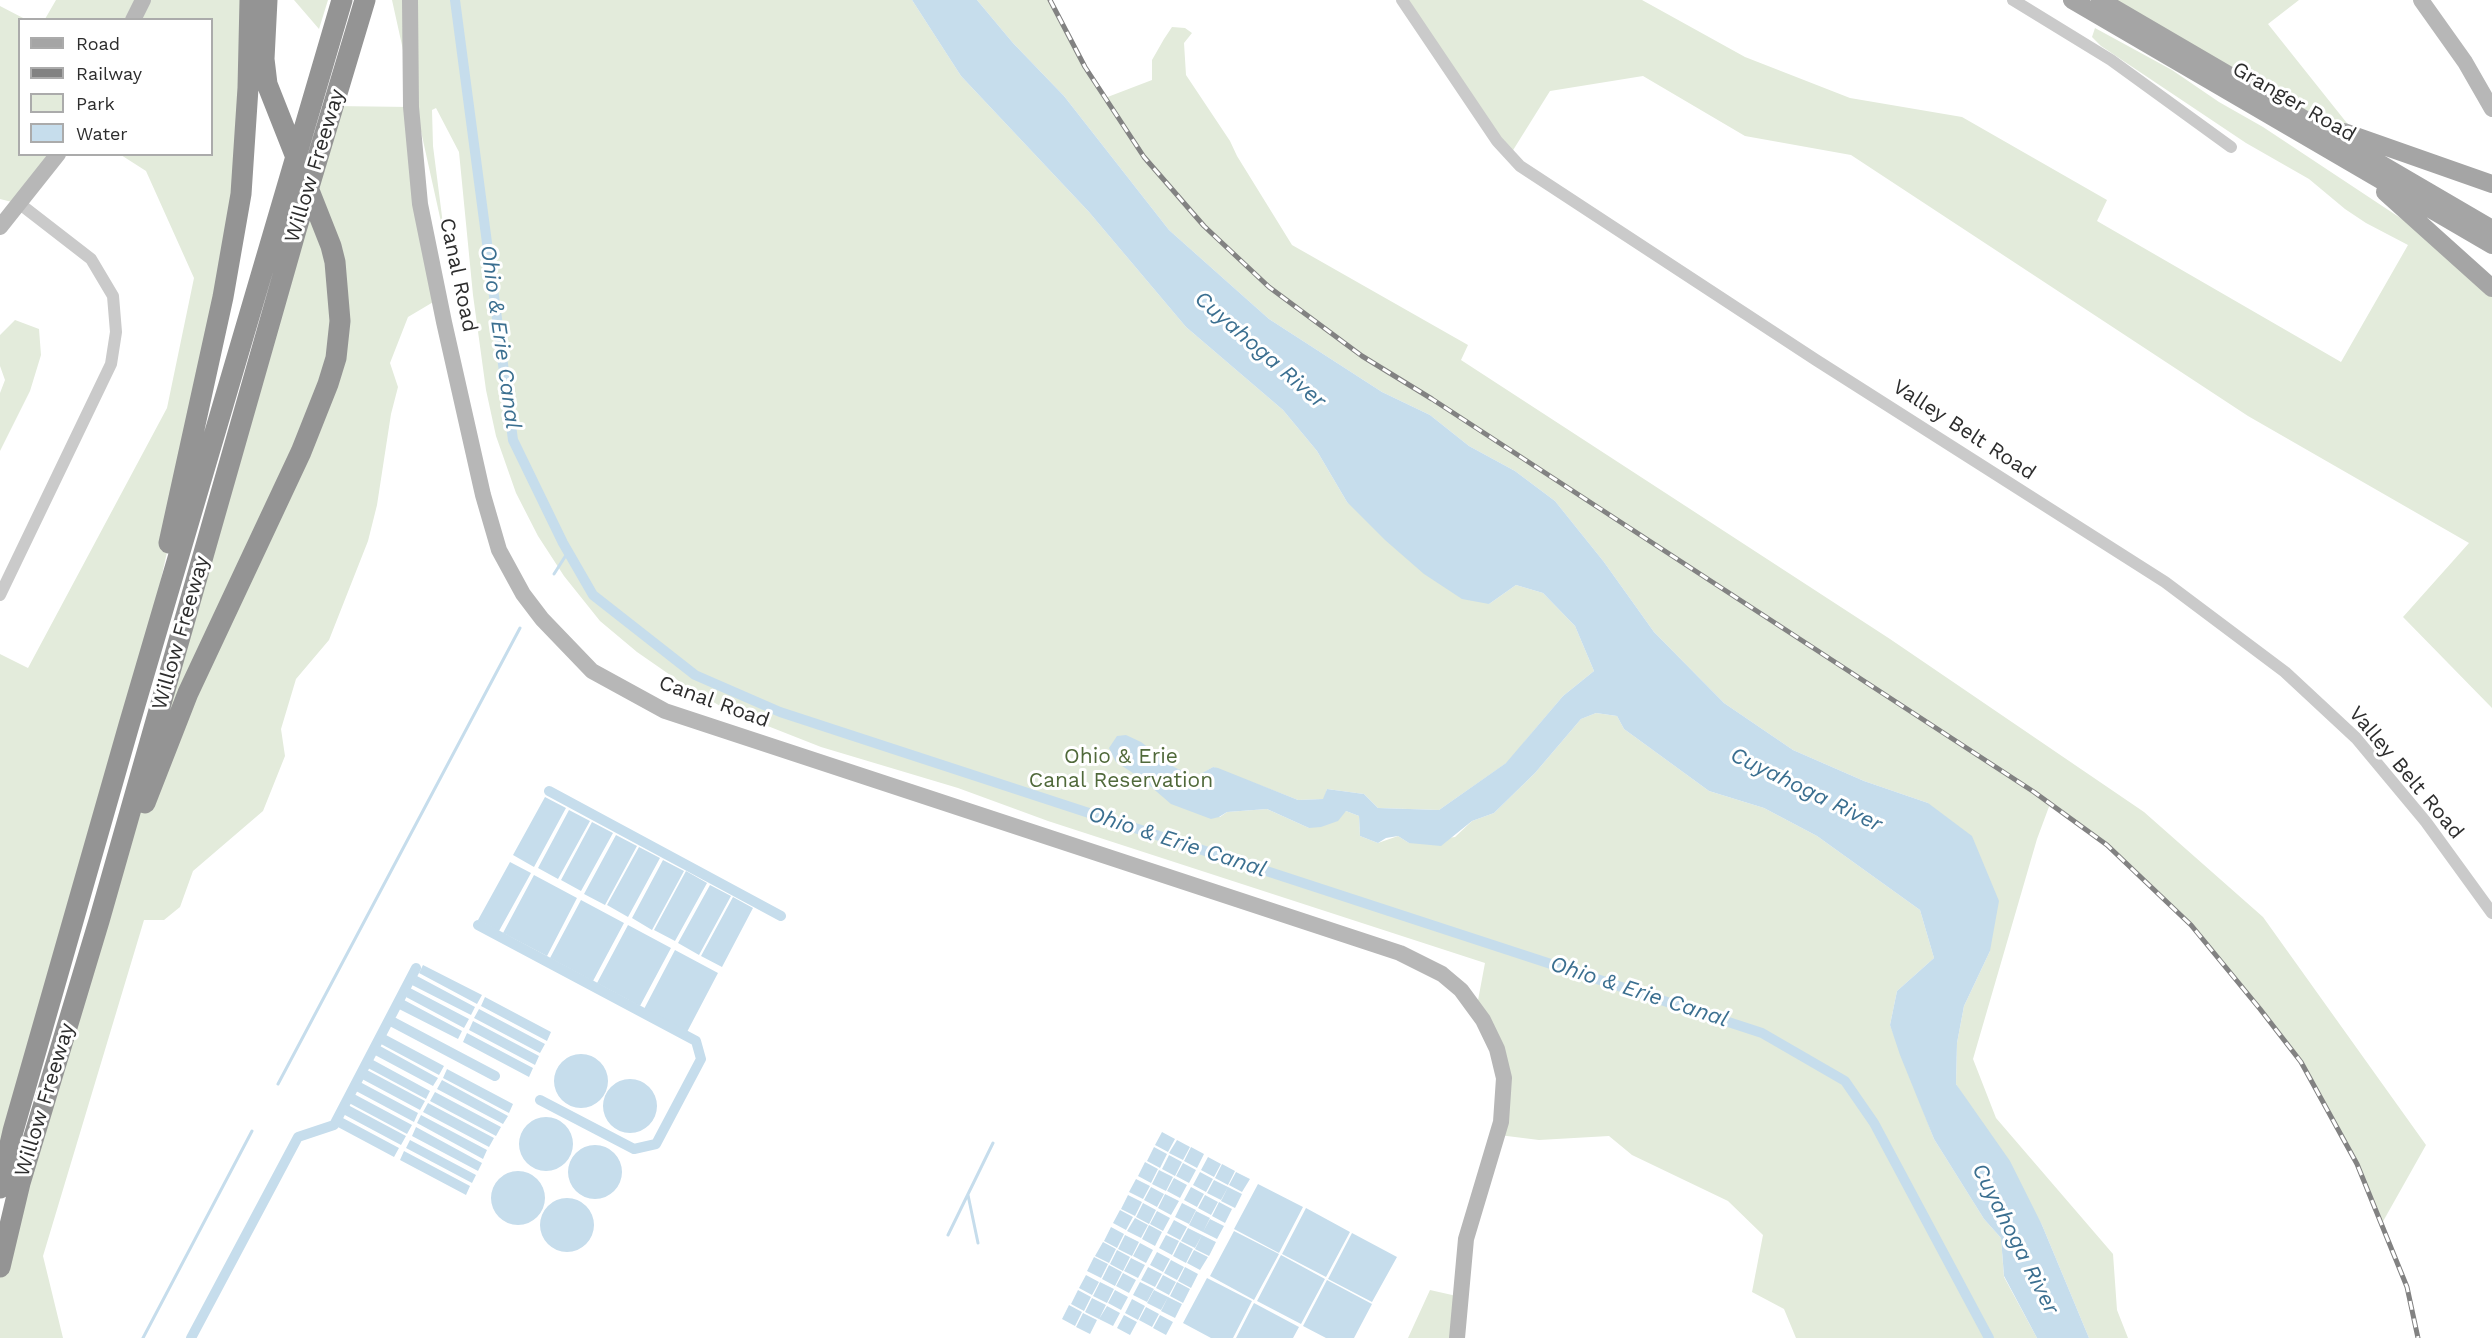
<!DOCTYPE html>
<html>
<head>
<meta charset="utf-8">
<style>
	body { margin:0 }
	#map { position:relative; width:2492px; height:1338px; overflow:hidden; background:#fff; font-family:"Work Sans",sans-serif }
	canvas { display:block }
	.legend { position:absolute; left:18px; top:18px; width:195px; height:138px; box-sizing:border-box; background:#fff; border:2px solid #ababab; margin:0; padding:8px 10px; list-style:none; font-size:18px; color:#2d2d2d }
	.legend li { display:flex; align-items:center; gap:12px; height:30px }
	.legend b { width:30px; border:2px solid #ababab }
</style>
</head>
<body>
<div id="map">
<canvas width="2492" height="1338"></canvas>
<ul class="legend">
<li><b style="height:8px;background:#a5a5a5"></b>Road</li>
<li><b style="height:8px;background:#828282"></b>Railway</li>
<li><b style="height:16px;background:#e3ebdb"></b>Park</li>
<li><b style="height:16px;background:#c6ddec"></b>Water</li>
</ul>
</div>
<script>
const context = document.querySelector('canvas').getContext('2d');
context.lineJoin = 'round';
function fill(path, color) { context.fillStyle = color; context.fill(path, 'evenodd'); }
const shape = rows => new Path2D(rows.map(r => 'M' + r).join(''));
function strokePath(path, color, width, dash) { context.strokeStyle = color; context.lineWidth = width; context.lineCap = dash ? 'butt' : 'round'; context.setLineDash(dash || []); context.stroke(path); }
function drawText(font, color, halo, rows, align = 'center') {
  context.font = font + ' "Work Sans",sans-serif'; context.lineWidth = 6; context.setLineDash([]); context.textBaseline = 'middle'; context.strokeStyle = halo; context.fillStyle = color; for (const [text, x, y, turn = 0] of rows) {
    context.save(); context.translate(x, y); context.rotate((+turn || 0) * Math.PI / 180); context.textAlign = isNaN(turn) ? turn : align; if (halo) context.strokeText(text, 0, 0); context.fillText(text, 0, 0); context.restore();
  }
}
fill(shape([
	[56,0,250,0,223,297,129,725,0,1188,0,654,28,668,167,408,194,278,146,171,121,155,212,154,212,20,45,19],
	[294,0,328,0,319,29],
	[392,0,912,0,961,76,1089,212,1186,327,1283,410,1317,451,1347,502,1489,604,1516,585,1543,593,1575,626,1594,671,1563,696,1525,741,1515,757,1439,810,1378,808,1364,794,1327,789,1324,799,1298,800,1213,767,1198,776,1190,809,1202,815,1220,817,1227,812,1267,809,1309,828,1346,811,1359,816,1360,836,1378,843,1398,836,1409,843,1455,837,1472,821,1494,813,1535,773,1581,719,1596,713,1617,716,1624,729,1709,791,1764,808,1817,836,1920,910,1934,958,1897,991,1890,1025,1934,1139,1984,1219,2001,1238,2004,1277,2037,1338,1796,1338,1784,1309,1752,1292,1763,1235,1728,1201,1632,1155,1609,1136,1539,1140,1499,1135,1504,1078,1476,1011,1485,963,1048,821,958,788,821,747,727,710,686,686,637,652,600,621,564,576,538,536,516,493,496,436,486,390,473,295,459,152,436,108,432,110,433,146,445,240],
	[977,0,1051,0,1085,67,1105,98,1152,80,1152,60,1164,39,1172,27,1185,28,1192,33,1184,43,1186,75,1230,141,1237,156,1292,245,1468,345,1461,360,1890,639,2144,812,2263,917,2426,1145,2381,1225,2357,1164,2301,1062,2260,1009,2191,925,2107,845,2050,804,2037,839,1973,1059,1996,1118,2113,1254,2117,1310,2128,1338,2089,1338,2042,1225,1956,1084,1957,1043,1964,1006,1990,951,1928,803,1864,781,1793,750,1724,703,1654,632,1604,562,1555,501,1515,471,1469,446,1430,415,1382,392,1269,319,1169,230,1064,96,1013,43],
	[1402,0,1642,0,1745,57,1850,98,1962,117,2107,200,2097,221,2341,362,2408,245,2366,223,2345,209,2309,179,2246,143,2101,46,2092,37,2095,28,2172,70,2219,102,2263,127,2417,229,2492,288,2492,708,2403,617,2469,543,2248,416,1851,155,1745,136,1643,76,1550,91,1510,155],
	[2100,0,2299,0,2268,24,2358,137,2340,130],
	[0,6,25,19,20,20,20,154,58,155,20,204,0,199],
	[333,106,411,107,440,298,408,317,390,363,398,387,391,414,377,505,368,541,329,640,296,679,281,729,285,756,263,811,193,871,180,907,164,920,144,920,43,1256,63,1338,0,1338,0,1267],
	[15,320,39,329,41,355,30,391,0,451,0,393,5,380,0,366,0,335],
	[1430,1290,1461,1297,1457,1338,1408,1338]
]), '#e3ebdb');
fill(shape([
	[912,0,977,0,1013,43,1064,96,1169,230,1269,319,1382,392,1430,415,1469,446,1515,471,1555,501,1604,562,1654,632,1724,703,1793,750,1864,781,1928,803,1972,836,1999,901,1990,951,1964,1006,1957,1043,1956,1084,2010,1161,2042,1225,2089,1338,2037,1338,2004,1276,2001,1238,1984,1219,1934,1139,1900,1055,1890,1025,1897,991,1934,958,1920,910,1817,836,1764,808,1709,791,1624,729,1617,716,1596,713,1581,719,1535,773,1494,813,1472,821,1441,846,1409,843,1398,836,1386,838,1378,843,1360,836,1359,816,1346,811,1338,821,1321,827,1309,828,1267,809,1227,812,1219,817,1211,819,1171,804,1142,779,1116,762,1109,748,1117,736,1126,735,1141,742,1174,767,1195,777,1213,767,1218,768,1298,800,1323,799,1327,789,1364,794,1378,808,1439,810,1506,763,1563,696,1594,671,1575,626,1543,593,1516,585,1489,604,1462,599,1424,574,1385,540,1347,502,1317,451,1283,410,1186,327,1089,212,961,76],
	[545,797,566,808,534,867,513,855],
	[569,810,590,821,558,879,538,868],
	[592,822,613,833,581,891,561,880],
	[616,835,637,846,605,905,584,894],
	[639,847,660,858,628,917,607,905],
	[663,860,684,871,652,930,632,918],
	[510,862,531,873,499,931,478,920],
	[686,871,707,883,675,941,654,930],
	[534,875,577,898,547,956,503,933],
	[710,885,731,896,699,955,678,943],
	[733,897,753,908,722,967,701,956],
	[581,900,624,923,593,981,550,958],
	[628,925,671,948,640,1006,597,983],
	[675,950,718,973,687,1032,644,1009],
	[423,965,482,995,477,1004,419,973],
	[417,976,475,1007,471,1015,412,985],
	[410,988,469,1019,464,1028,406,997],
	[485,997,551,1032,547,1041,481,1006],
	[404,1000,462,1031,458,1039,399,1009],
	[479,1009,545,1044,540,1053,474,1018],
	[473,1021,539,1056,535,1065,469,1030],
	[467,1033,533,1068,529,1077,463,1042],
	[386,1035,444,1066,439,1075,381,1044],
	[380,1046,438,1078,433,1086,375,1055],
	'554 1081a27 27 0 1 1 54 0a27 27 0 1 1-54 0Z',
	[373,1060,430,1091,426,1099,368,1068],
	[447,1069,513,1104,509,1113,443,1078],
	[367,1070,425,1101,420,1110,362,1079],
	'603 1106a27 27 0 1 1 54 0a27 27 0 1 1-54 0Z',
	[442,1080,508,1116,503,1124,437,1089],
	[360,1082,418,1113,414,1122,356,1091],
	[435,1092,501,1127,496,1136,430,1101],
	[354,1094,412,1125,407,1134,349,1103],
	[428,1103,494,1138,489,1147,423,1112],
	[348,1105,406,1136,401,1145,343,1114],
	[421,1115,487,1150,483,1159,417,1123],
	[341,1117,399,1148,394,1157,336,1126],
	'519 1144a27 27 0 1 1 54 0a27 27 0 1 1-54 0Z',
	[416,1127,482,1163,478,1171,412,1136],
	[1162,1132,1175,1139,1168,1152,1155,1145],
	[410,1140,476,1175,472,1183,406,1148],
	[1177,1140,1190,1147,1183,1160,1169,1153],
	'568 1172a27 27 0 1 1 54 0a27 27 0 1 1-54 0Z',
	[1154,1147,1167,1154,1160,1168,1147,1161],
	[1191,1147,1204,1154,1197,1168,1184,1161],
	[404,1151,470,1186,466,1195,400,1160],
	[1169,1155,1182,1162,1175,1176,1162,1169],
	[1208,1157,1221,1164,1214,1177,1201,1170],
	[1145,1162,1158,1169,1151,1183,1138,1176],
	[1183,1163,1196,1170,1189,1183,1176,1176],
	[1222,1164,1235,1171,1228,1185,1215,1178],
	[1159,1170,1173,1177,1166,1191,1152,1184],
	'491 1198a27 27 0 1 1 54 0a27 27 0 1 1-54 0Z',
	[1200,1172,1213,1179,1206,1192,1193,1185],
	[1236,1172,1250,1179,1242,1192,1229,1185],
	[1174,1178,1187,1185,1180,1198,1167,1191],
	[1136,1179,1150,1186,1143,1199,1129,1192],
	[1214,1180,1228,1187,1221,1200,1207,1193],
	[1258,1184,1303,1207,1279,1253,1234,1229],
	[1151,1187,1164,1194,1157,1207,1144,1200],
	[1191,1187,1204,1194,1197,1207,1184,1200],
	[1228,1187,1242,1194,1235,1208,1221,1201],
	[1165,1194,1179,1201,1171,1215,1158,1208],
	[1128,1195,1142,1202,1135,1216,1121,1209],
	[1205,1195,1218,1202,1211,1215,1198,1208],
	'540 1225a27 27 0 1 1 54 0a27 27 0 1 1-54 0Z',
	[1219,1202,1232,1209,1225,1223,1212,1216],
	[1143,1203,1156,1210,1149,1224,1136,1217],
	[1182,1203,1196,1210,1189,1224,1175,1217],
	[1306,1208,1350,1232,1326,1277,1282,1254],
	[1120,1210,1133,1217,1126,1230,1113,1223],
	[1157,1211,1170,1218,1163,1231,1150,1224],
	[1196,1211,1210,1218,1203,1232,1189,1225],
	[1135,1218,1148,1225,1141,1238,1127,1231],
	[1210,1219,1224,1226,1217,1239,1203,1232],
	[1174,1220,1187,1227,1180,1240,1167,1233],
	[1149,1225,1162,1232,1155,1246,1142,1239],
	[1111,1227,1124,1234,1117,1248,1104,1241],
	[1188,1228,1202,1235,1195,1248,1181,1241],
	[1234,1231,1279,1254,1254,1300,1210,1276],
	[1352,1233,1397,1257,1372,1302,1328,1279],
	[1125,1235,1139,1242,1132,1256,1118,1249],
	[1166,1235,1179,1241,1172,1255,1159,1248],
	[1202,1235,1216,1242,1209,1256,1195,1249],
	[1103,1242,1116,1249,1109,1263,1095,1256],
	[1180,1242,1193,1249,1186,1263,1173,1256],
	[1140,1243,1153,1250,1146,1263,1133,1256],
	[1117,1250,1130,1257,1123,1271,1110,1264],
	[1194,1250,1208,1257,1200,1270,1187,1263],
	[1157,1252,1170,1259,1163,1272,1150,1265],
	[1281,1255,1325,1279,1301,1324,1257,1301],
	[1094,1257,1108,1264,1101,1278,1087,1271],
	[1131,1258,1145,1265,1138,1278,1124,1271],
	[1171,1260,1184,1267,1177,1280,1164,1273],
	[1109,1265,1122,1272,1115,1286,1102,1279],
	[1148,1267,1162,1274,1155,1287,1141,1280],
	[1185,1267,1198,1274,1191,1288,1178,1281],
	[1123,1273,1136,1280,1129,1293,1116,1286],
	[1086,1275,1099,1282,1092,1295,1079,1288],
	[1163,1275,1176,1282,1169,1295,1156,1288],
	[1207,1278,1252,1301,1233,1338,1211,1338,1183,1323],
	[1327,1280,1372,1304,1354,1338,1326,1338,1303,1326],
	[1100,1282,1114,1289,1107,1303,1093,1296],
	[1140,1282,1154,1289,1147,1302,1133,1295],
	[1177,1282,1190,1289,1183,1303,1170,1296],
	[1078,1290,1091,1297,1084,1311,1071,1304],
	[1115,1290,1128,1297,1121,1310,1108,1303],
	[1154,1290,1168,1297,1161,1310,1147,1303],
	[1168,1297,1182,1304,1175,1318,1161,1311],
	[1092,1298,1106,1305,1099,1319,1085,1312],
	[1132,1299,1145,1306,1138,1320,1125,1313],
	[1254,1303,1299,1327,1293,1338,1236,1338],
	[1069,1305,1082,1312,1075,1326,1062,1319],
	[1107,1306,1120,1313,1113,1326,1099,1319],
	[1146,1307,1159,1314,1152,1327,1139,1320],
	[1083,1313,1097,1320,1090,1334,1076,1327],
	[1124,1315,1137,1322,1130,1335,1117,1328],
	[1160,1315,1173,1322,1166,1335,1153,1328]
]), '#c6ddec');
strokePath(shape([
	[554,574,568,552],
	[278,1084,520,628],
	[968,1195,978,1243],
	[948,1235,993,1143],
	[143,1338,252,1131]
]), '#c6ddec', 3);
strokePath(shape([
	[455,0,513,440,563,543,593,595,695,675,780,712,1762,1033,1845,1081,1874,1123,1989,1338],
	[549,791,781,916],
	[478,925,696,1041,701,1059,656,1144,634,1149,540,1100],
	[389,1020,495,1076],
	[191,1338,298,1137,334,1125,416,968]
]), '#c6ddec', 10);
strokePath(shape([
	[1402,0,1497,141,1520,166,1816,360,2165,582,2285,672,2356,738,2426,822,2492,913],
	[2013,0,2111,60,2231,147],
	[0,595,111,364,116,332,113,296,91,259,20,204]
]), '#cacaca', 12);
strokePath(shape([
	[410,0,411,107,420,204,444,322,483,495,499,550,523,594,542,619,592,671,665,711,1400,953,1442,974,1461,990,1483,1020,1497,1049,1504,1078,1501,1122,1466,1239,1457,1338],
	[2421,0,2465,62,2492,109],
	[133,20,143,0],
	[0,227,58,154]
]), '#b7b7b7', 16);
strokePath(shape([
	[2072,0,2492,245],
	[2100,0,2492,229],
	[2344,132,2492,184],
	[2385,192,2492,288]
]), '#a5a5a5', 18);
strokePath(shape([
	[169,543,223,297,241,194,248,88,250,0],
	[145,803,188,693,301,452,328,384,336,358,340,321,335,262,331,246,267,84,264,59,267,0],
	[0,1188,13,1131,129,725,342,0],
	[0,1267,20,1183,99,921,296,230,365,0]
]), '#949494', 21);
const rail = shape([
	[1050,0,1085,67,1144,157,1204,226,1269,287,1362,356,1432,399,2034,792,2107,845,2191,925,2260,1009,2301,1062,2357,1164,2407,1287,2418,1338]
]);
strokePath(rail, '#828282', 5);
strokePath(rail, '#fff', 3, [9]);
drawText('21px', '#2d2d2d', '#fff', [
	["Granger Road",2294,102,30],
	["Willow Freeway",315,166,-73],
	["Canal Road",458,275,78],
	["Valley Belt Road",1964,430,33],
	["Willow Freeway",181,633,-74],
	["Canal Road",714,702,20],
	["Valley Belt Road",2406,773,50],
	["Willow Freeway",45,1100,-73]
]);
drawText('21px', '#50693a', '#fff', [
	["Ohio & Erie",1121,757],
	["Canal Reservation",1121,781]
]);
drawText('italic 22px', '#3b6f90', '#fff', [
	["Ohio & Erie Canal",500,337,82],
	["Cuyahoga River",1260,350,41],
	["Cuyahoga River",1806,790,26],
	["Ohio & Erie Canal",1177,842,18],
	["Ohio & Erie Canal",1639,992,18],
	["Cuyahoga River",2015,1239,63]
]);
</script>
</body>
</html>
